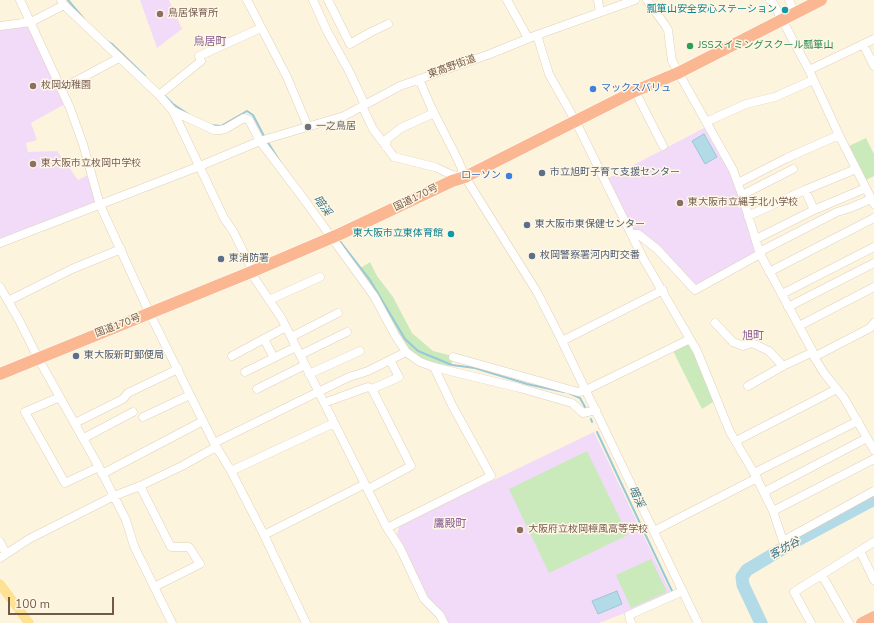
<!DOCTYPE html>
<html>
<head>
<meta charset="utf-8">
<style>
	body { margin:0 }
	#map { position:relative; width:874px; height:623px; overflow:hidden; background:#fdf4de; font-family:"Nunito Sans",sans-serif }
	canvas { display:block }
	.scale { position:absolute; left:8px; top:597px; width:106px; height:18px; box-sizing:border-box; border:2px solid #735a45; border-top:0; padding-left:5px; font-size:12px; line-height:14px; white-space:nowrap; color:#735a45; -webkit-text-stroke:3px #fff7e5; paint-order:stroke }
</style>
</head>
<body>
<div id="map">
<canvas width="874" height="623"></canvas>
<div class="scale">100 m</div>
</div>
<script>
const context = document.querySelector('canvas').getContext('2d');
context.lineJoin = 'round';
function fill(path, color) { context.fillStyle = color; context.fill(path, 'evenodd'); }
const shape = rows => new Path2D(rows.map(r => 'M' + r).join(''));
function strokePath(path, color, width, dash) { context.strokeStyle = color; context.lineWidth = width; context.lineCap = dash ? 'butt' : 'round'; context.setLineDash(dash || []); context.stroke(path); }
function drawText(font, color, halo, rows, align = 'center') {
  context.font = font + ' "Nunito Sans","Noto Sans JP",sans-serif'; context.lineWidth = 3; context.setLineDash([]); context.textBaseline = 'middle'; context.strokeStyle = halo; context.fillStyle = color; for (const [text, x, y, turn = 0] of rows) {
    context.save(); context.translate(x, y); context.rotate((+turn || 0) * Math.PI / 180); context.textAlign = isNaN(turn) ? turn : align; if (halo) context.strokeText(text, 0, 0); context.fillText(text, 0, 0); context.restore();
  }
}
fill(shape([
	[140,0,169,0,182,29,157,48],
	[27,25,65,104,31,123,37,140,26,143,28,152,57,151,78,180,88,175,96,203,0,239,0,28],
	[706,127,732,174,757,253,696,287,645,237,631,228,607,179],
	[594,432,671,593,625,613,599,623,448,623,441,610,428,597,397,534,400,525]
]), '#f1dbf9');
fill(shape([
	[866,138,874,154,874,176,866,180,849,146],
	[370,262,377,276,393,297,412,333,433,351,456,357,446,370,406,352,356,271],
	[688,344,692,344,713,402,702,409,673,351],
	[587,451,628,535,549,573,509,489],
	[651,559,667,592,631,608,616,575]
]), '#caeabc');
const water = shape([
	[704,134,717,157,705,164,692,141,704,134],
	[617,591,622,604,598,614,592,601,617,591]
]);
fill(water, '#b2dae7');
strokePath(water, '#98c8d9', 1);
strokePath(shape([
	[68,0,84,19],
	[107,41,112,44,145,76],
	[165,96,173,104,188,114],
	[210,125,221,126,247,111,253,115,265,138],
	[267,141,281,163],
	[339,240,370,280,405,339,418,351,452,365,475,368,527,384,564,392],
	[569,393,580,398,585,407],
	[591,419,592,422],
	[597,432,672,591]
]), '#98c8d9', 2);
strokePath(shape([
	[761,623,743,585,742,577,747,570,792,543,874,499]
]), '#b2dae7', 13);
const minor = shape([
	[20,0,70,108,83,144,100,205,150,314,190,395,214,443,231,471,264,535,306,623],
	[61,0,64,5,159,95,173,111,214,130,220,130,225,129,244,118,249,120,260,141,303,198,374,296,395,335,406,352,420,362,434,367,520,388,572,403,583,413,596,410],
	[247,0,287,77,308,127],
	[313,0,327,31,349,71,365,105],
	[328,0,350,44,371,32,388,24],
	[507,0,528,38],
	[598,0,600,12],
	[647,0,665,25,668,30,672,61,733,170,742,195,760,254,813,352,814,357,824,373,844,398,874,450],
	[770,0,772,1,809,70,839,135,874,204],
	[789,0,795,13],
	[0,26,31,22,64,5],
	[537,35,549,74,576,122,643,258,697,351,730,432,754,473,773,511,783,541,874,491],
	[863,44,874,66],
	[809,70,874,39],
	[419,79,431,107,458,160,465,177,537,292,559,335,698,623],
	[61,89,119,58],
	[635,91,663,146],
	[159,95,201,61,199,56,261,28],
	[362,106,373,129,394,157,435,167,452,175,462,176],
	[173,111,224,218,233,231,250,265,253,276,282,319,387,528,400,548,424,599,440,615,444,623],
	[706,122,746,104,775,97,813,80],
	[386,147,387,139,401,128,434,113],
	[738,183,787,158,839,135],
	[805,190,814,210,866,188],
	[742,195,793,169],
	[748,216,805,190,856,169],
	[631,234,638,234,657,249,695,290,760,254,763,250,837,212,850,208,871,199],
	[756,239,814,210],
	[0,243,200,166,260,141,344,116,400,86,490,54,537,35,635,0],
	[769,272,874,218],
	[0,287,19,320,38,358,99,467,126,520,134,546,172,623],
	[782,294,874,247],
	[269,300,320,277],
	[8,301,72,269,121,249],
	[788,307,874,263],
	[715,323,733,342,743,346,752,343,769,351,783,366],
	[799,326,874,287],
	[291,337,338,313],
	[264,339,274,358],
	[562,341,663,290],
	[300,355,347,332],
	[232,356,286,327],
	[453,357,578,392,586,390,690,339],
	[814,357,870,328,874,323],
	[245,372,296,347],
	[309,374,360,351],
	[748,386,783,366,813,352],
	[257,389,305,365],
	[372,389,399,377,390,360],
	[60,397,25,412,65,483,99,467],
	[324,403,368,387,372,389,411,466,368,489],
	[143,417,190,395],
	[75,423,123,399,128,393,178,369],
	[84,438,133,412],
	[736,441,837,389],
	[214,443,318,392,349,377,368,371,406,352],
	[231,471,334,423],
	[754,473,858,421],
	[102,474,203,421],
	[140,486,171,547,189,547,200,564,154,587],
	[764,492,867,438],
	[773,511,874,459],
	[387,528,491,476,452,405,434,367],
	[654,531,757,478],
	[264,535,365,484],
	[0,542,6,554],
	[860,551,874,580],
	[0,558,29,539,114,496,140,486,182,466,216,447],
	[822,575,849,623],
	[631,623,629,615,683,591],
	[811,623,794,592,874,542]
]);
const major = shape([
	[0,584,29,623]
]);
const highway = shape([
	[0,374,251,272,340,234,452,181,465,177,635,91,678,73,821,0],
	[862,623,874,617]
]);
strokePath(minor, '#e1d0ba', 9);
strokePath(major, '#fff', 11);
strokePath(highway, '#fff', 13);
strokePath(minor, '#fff', 8);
strokePath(major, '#ffe193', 10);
strokePath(highway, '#fbb791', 12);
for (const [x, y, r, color] of [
	[785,10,4,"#0f9aa8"],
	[160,14,4,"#8d6e63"],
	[690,46,4,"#2e9e5b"],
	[33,86,4,"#8d6e63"],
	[593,89,4,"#3f7fe0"],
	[308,127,4,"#6b7280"],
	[33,164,4,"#8d6e63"],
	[542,173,4,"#5c6f8a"],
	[509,176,4,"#3f7fe0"],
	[680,203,4,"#8d6e63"],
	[527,225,4,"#5c6f8a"],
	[451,234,4,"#0f9aa8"],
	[532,256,4,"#5c6f8a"],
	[221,259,4,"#5c6f8a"],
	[76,356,4,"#5c6f8a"],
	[520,530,4,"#8d6e63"]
]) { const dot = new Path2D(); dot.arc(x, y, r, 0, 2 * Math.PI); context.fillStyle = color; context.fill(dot); strokePath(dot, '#fff7e5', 1.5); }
drawText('10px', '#0d838f', '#fff7e5', [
	["瓢箪山安全安心ステーション",777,10],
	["東大阪市立東体育館",443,234]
], 'right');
drawText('10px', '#785e54', '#fff7e5', [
	["鳥居保育所",168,14],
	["枚岡幼稚園",41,86],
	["東大阪市立枚岡中学校",41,164],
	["東大阪市立縄手北小学校",688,203],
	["大阪府立枚岡樟風高等学校",528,530]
], 'left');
drawText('10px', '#27864d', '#fff7e5', [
	["JSSスイミングスクール瓢箪山",698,46]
], 'left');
drawText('10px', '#735a45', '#fff7e5', [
	["東高野街道",452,67,-20],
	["国道170号",416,198,-26],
	["国道170号",118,326,-21]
]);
drawText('10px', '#366cbe', '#fff7e5', [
	["マックスバリュ",601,89],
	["ローソン",501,176,"right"]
], 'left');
drawText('10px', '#5b616d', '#fff7e5', [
	["一之鳥居",316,127]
], 'left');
drawText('10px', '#4e5e75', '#fff7e5', [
	["市立旭町子育て支援センター",550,173],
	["東大阪市東保健センター",535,225],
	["枚岡警察署河内町交番",540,256],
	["東消防署",229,259],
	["東大阪新町郵便局",84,356]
], 'left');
drawText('11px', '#8a6097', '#fff7e5', [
	["鳥居町",210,42],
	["旭町",753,336],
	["鷹殿町",450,524]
]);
drawText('italic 11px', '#3e7488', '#fff7e5', [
	["暗渓",322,206,54],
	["暗渓",636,497,65],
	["客坊谷",785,549,-29]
]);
</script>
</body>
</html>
